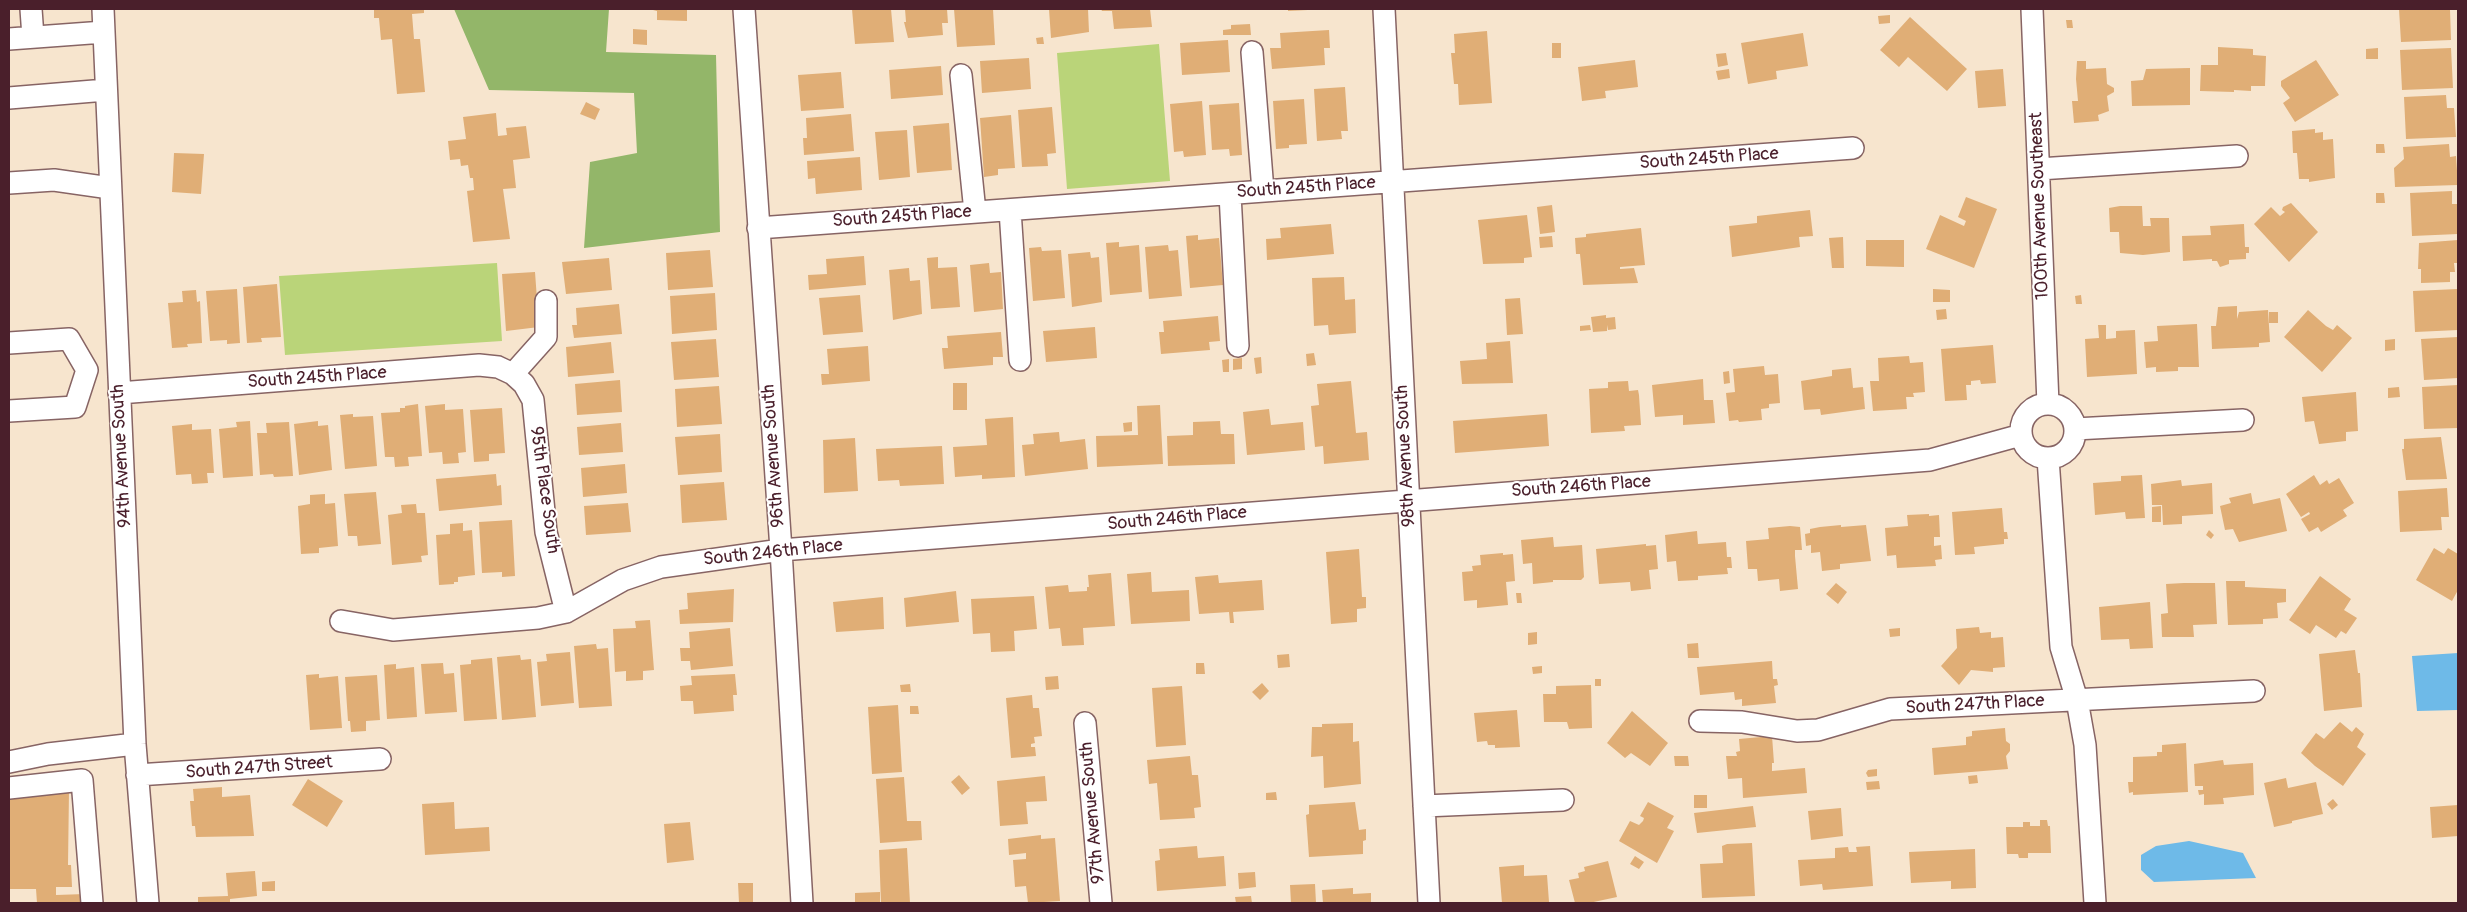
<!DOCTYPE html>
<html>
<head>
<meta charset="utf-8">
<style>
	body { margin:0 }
	#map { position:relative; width:2467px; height:912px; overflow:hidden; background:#f7e5ce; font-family:Pangolin,sans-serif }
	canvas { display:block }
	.frame { position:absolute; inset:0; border:10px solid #4a1f2b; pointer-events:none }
</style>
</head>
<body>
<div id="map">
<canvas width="2467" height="912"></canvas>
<div class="frame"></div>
</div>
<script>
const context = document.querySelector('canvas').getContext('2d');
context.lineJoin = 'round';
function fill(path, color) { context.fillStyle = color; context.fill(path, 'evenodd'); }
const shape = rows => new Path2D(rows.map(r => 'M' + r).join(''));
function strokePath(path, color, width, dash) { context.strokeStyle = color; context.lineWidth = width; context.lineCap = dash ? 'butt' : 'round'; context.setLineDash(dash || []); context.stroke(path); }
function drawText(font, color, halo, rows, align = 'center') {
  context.font = font + ' Pangolin,sans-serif'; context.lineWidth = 4; context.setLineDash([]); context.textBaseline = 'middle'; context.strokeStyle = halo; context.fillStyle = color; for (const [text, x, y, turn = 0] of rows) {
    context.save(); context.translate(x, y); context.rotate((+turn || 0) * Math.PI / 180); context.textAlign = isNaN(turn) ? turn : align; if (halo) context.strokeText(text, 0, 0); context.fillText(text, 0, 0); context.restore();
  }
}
fill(shape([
	[1159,44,1170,181,1067,189,1057,53],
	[497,263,502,341,285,355,279,276]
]), '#bad479');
fill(shape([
	[454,9,609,9,606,52,716,55,720,232,584,248,590,162,637,153,634,93,489,90]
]), '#93b669');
fill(shape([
	[2458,653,2458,710,2417,711,2412,656],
	[2189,841,2243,853,2256,878,2154,882,2141,870,2141,855,2156,846]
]), '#6ebae8');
fill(shape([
	[374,9,424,9,424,13,412,14,414,39,420,39,425,92,397,94,392,39,381,40,379,18,374,18],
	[649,9,687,9,687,21,657,20,657,11],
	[852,9,891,9,894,42,855,44],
	[905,9,947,9,948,23,942,23,943,35,908,38,904,22,906,22],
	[954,9,993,9,995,45,957,47],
	[1049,9,1088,9,1089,32,1051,38],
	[1101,9,1150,9,1152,27,1114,29,1112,11,1102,11],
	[1288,9,1308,9,1308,10,1288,11],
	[2399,9,2450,10,2451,40,2401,42],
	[1890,15,1890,23,1879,24,1878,16],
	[1910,17,1967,69,1947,91,1908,57,1899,67,1880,50],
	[2066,20,2072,20,2073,28,2067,28],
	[1250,24,1251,35,1223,35,1223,30,1231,29,1231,25],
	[633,29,647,30,647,45,633,44],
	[1329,30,1330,48,1324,48,1325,65,1272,69,1270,48,1281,48,1280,33],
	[1487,31,1492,103,1459,105,1458,84,1454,84,1451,53,1455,53,1454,34],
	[1803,33,1808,66,1776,71,1777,79,1748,84,1741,43],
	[1043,37,1044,44,1037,44,1036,38],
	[1228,40,1230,72,1182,75,1180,43],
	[1552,43,1561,43,1561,58,1552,58],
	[2218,47,2253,49,2253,55,2266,56,2265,86,2251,86,2251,91,2234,90,2234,92,2200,91,2201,65,2218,65],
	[2378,48,2378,59,2366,59,2366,49],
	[2451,48,2453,88,2402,90,2400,50],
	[1726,53,1728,65,1718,67,1716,54],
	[1029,58,1031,89,982,93,980,61],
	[1635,60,1638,87,1605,91,1606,98,1582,101,1578,67],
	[2316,60,2339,95,2295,122,2283,103,2290,98,2281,86,2281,81],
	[2077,61,2086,61,2086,69,2106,68,2107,84,2114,88,2114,92,2107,96,2109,111,2098,115,2099,121,2074,123,2072,101,2078,101,2076,79],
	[941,66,943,95,891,99,889,70],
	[2190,68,2190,105,2132,106,2131,81,2143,80,2146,69],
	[1729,69,1730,78,1718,80,1716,71],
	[2003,69,2006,106,1978,108,1975,71],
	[841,72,844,108,801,111,798,75],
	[1345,87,1348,131,1341,131,1342,139,1317,141,1314,89],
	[2446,95,2447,108,2454,108,2456,137,2406,139,2404,97],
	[1304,99,1307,144,1289,145,1289,148,1276,149,1273,101],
	[1202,101,1206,155,1184,157,1183,151,1174,152,1170,104],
	[586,102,600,109,595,120,580,114],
	[1239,103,1242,155,1230,156,1229,149,1212,150,1209,105],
	[1052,107,1056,153,1047,154,1048,166,1022,167,1018,110],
	[496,113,498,136,507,135,506,128,526,126,530,158,513,160,516,188,503,189,510,239,473,242,467,191,474,190,473,178,470,178,468,165,461,166,460,159,450,160,448,141,466,139,463,117],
	[851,114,854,151,804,155,803,138,807,138,806,118],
	[1011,115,1015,168,998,169,998,175,984,177,980,118],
	[949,123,952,170,917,173,913,126],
	[2315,129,2315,133,2323,132,2323,140,2333,139,2335,178,2309,182,2309,179,2299,179,2297,153,2293,153,2292,131],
	[907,130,910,177,879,180,875,132],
	[2376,144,2384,144,2385,153,2376,153],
	[2449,144,2450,157,2456,156,2458,185,2395,187,2394,168,2404,159,2403,147],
	[174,153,204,154,201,194,172,192],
	[860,157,862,190,816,194,815,178,808,179,807,161],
	[2452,191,2452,204,2458,204,2458,234,2412,236,2410,193],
	[2376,193,2384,193,2385,203,2376,203],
	[1966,197,1997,209,1974,268,1926,249,1940,215,1964,226,1966,221,1958,217],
	[2291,203,2318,232,2289,262,2254,224,2271,207,2280,216,2285,212,2282,210,2283,207],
	[1552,205,1555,232,1540,234,1537,207],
	[2120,206,2142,206,2143,226,2151,226,2150,218,2169,218,2170,252,2143,255,2120,253,2119,232,2110,232,2109,208],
	[1810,210,1813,236,1799,237,1800,247,1732,257,1729,226,1757,223,1757,216],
	[1527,215,1532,257,1524,258,1524,263,1483,264,1478,220],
	[1331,224,1334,254,1267,260,1266,239,1281,238,1280,228],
	[2244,224,2245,247,2249,247,2249,253,2246,253,2246,259,2229,260,2229,264,2220,267,2217,261,2212,261,2212,259,2183,261,2182,236,2211,235,2210,226],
	[1641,228,1645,265,1620,267,1620,269,1634,268,1638,283,1583,285,1580,254,1576,254,1575,238,1586,237,1586,234],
	[1198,235,1198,240,1219,238,1223,285,1190,288,1186,236],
	[1552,236,1553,247,1540,248,1539,237],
	[1843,237,1844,268,1832,268,1829,238],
	[1866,240,1904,240,1904,267,1866,266],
	[2458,240,2458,263,2454,263,2455,272,2450,272,2450,282,2421,283,2421,269,2418,269,2419,243],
	[1119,242,1119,247,1139,245,1142,292,1110,295,1106,243],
	[1168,245,1169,251,1178,250,1182,296,1149,299,1145,247],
	[1041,247,1042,251,1061,250,1065,298,1033,301,1029,248],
	[710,250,713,287,668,290,666,253],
	[1090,252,1091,258,1099,257,1102,302,1072,307,1068,254],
	[864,256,866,285,809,290,808,275,827,274,826,259],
	[938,257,938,268,957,267,960,307,931,309,927,258],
	[609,258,612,290,566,294,562,262],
	[989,263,990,273,1001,272,1003,309,974,312,970,265],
	[909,268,910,281,920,280,922,314,893,320,889,270],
	[535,272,539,327,506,331,502,274],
	[1344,277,1345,300,1355,299,1356,333,1329,335,1328,325,1314,326,1312,278],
	[277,284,281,337,261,338,262,342,247,343,243,287],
	[237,289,240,343,227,344,227,340,210,341,206,291],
	[1933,289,1950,290,1950,302,1933,302],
	[2458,289,2458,330,2415,332,2413,291],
	[196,290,197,302,200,301,202,343,187,344,188,347,172,348,168,303,183,302,182,291],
	[715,293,717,330,672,334,670,296],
	[860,295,863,332,823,335,819,298],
	[2081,295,2082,304,2076,304,2075,296],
	[1520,298,1523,334,1507,335,1505,299],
	[619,304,622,334,574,338,572,325,577,325,576,308],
	[2237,306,2237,319,2239,312,2268,310,2270,342,2259,343,2259,347,2212,349,2211,326,2216,326,2218,307],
	[1946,309,1947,319,1937,320,1936,310],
	[2308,310,2326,326,2333,330,2337,325,2352,338,2322,372,2284,337],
	[2269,312,2278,312,2278,323,2269,323],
	[1606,315,1606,318,1615,317,1616,329,1608,330,1607,325,1607,331,1593,332,1591,317],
	[1218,316,1220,341,1209,342,1210,350,1161,354,1159,332,1164,332,1163,321],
	[2197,324,2199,367,2178,367,2178,371,2156,372,2156,367,2146,368,2144,342,2158,341,2157,326],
	[1590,325,1591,330,1580,331,1580,326],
	[2098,325,2106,325,2106,339,2116,338,2116,331,2135,330,2137,374,2087,377,2085,339,2099,338],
	[1095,327,1097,358,1046,362,1043,331],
	[1001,332,1003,357,993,357,993,365,944,369,942,348,948,348,947,336],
	[2458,337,2458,378,2424,380,2421,339],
	[716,339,719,377,674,380,671,342],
	[2395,339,2395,350,2385,351,2385,340],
	[1510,341,1513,383,1462,384,1460,361,1487,359,1486,343],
	[611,342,614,373,568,377,566,347],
	[1993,345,1996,383,1981,384,1980,380,1971,381,1971,385,1966,385,1967,400,1945,401,1941,349],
	[868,346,870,381,822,385,821,374,829,374,827,349],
	[1314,353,1316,365,1307,366,1306,354],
	[1909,356,1910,363,1923,362,1925,392,1913,393,1914,397,1906,397,1907,409,1873,411,1870,381,1879,381,1878,358],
	[1261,357,1262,373,1256,374,1254,358],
	[1242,358,1242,369,1233,370,1233,359],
	[1229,359,1229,372,1223,372,1222,360],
	[1764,366,1765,375,1778,374,1780,403,1769,404,1769,408,1761,409,1762,420,1739,422,1738,420,1729,421,1726,393,1735,392,1733,369],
	[1851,368,1853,388,1863,387,1865,409,1821,415,1820,409,1804,410,1801,381,1832,376,1832,370],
	[1729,371,1730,383,1724,384,1723,372],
	[1703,379,1704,400,1713,400,1715,423,1683,425,1683,415,1655,417,1652,385],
	[620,380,622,412,577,415,575,384],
	[1351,381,1356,433,1367,432,1369,460,1324,464,1323,446,1315,447,1311,406,1319,405,1317,384],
	[1628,381,1629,391,1638,390,1639,395,1641,425,1624,426,1625,431,1591,433,1589,389,1608,388,1608,382],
	[953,383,967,383,967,410,953,410],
	[2458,385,2458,428,2424,429,2422,387],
	[719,386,722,424,677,427,675,389],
	[2399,387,2400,397,2388,398,2388,388],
	[2356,392,2358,431,2346,432,2346,441,2319,444,2314,421,2305,422,2302,397],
	[418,404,422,456,408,457,409,466,395,467,394,457,385,457,381,413,400,412,400,408,405,408,405,406],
	[445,404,445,410,463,409,466,452,458,453,459,463,443,464,442,452,429,453,425,406],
	[1160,405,1163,464,1097,467,1096,436,1138,435,1137,406],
	[502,408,505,453,489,454,489,461,474,462,470,410],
	[1269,409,1271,425,1303,422,1305,450,1247,455,1243,412],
	[353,414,353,417,373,416,377,466,345,469,340,415],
	[1547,414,1549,446,1455,453,1453,421],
	[1013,417,1015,477,982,479,982,475,955,477,953,447,987,445,985,419],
	[250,421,253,476,223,478,219,429,237,427,236,422],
	[318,421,318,426,328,425,332,470,299,475,294,424],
	[1220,421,1221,434,1234,434,1235,464,1168,466,1167,436,1193,435,1193,422],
	[289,422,293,476,274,477,273,474,260,475,257,433,267,433,266,423],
	[1132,422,1132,431,1124,432,1123,423],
	[621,423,623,452,579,455,577,427],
	[192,424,192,430,211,429,214,473,207,473,208,483,192,484,191,474,176,475,172,426],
	[1059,432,1060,442,1085,439,1088,469,1025,476,1022,445,1034,444,1033,434],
	[720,434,722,472,678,475,675,437],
	[2441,437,2447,479,2406,480,2402,449,2404,449,2404,439],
	[855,438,858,491,824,493,823,440],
	[942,446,944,484,900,486,899,480,878,481,876,449],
	[625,464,627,493,583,497,581,468],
	[496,474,497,486,501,485,502,505,439,511,436,479],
	[2142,475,2145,518,2126,519,2125,512,2095,515,2093,483,2121,481,2121,476],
	[2314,475,2320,485,2327,480,2329,484,2339,478,2354,503,2343,510,2347,516,2321,532,2318,527,2309,532,2301,519,2310,514,2309,512,2301,517,2286,494],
	[2181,480,2182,486,2212,483,2213,514,2182,516,2182,524,2163,525,2162,505,2152,505,2151,484],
	[724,482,727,520,682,523,680,485],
	[2447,488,2449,517,2441,517,2442,530,2400,532,2398,491],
	[376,492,381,544,358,546,357,536,348,536,344,494],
	[2251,493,2253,504,2280,498,2287,531,2239,542,2233,529,2225,530,2220,506,2231,503,2229,498],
	[325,494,325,504,335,503,338,546,319,548,319,553,301,554,298,506,310,504,310,495],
	[628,503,631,532,586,535,584,506],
	[416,504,417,513,425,513,428,555,421,556,422,562,392,565,388,515,402,513,401,505],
	[2161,506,2161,522,2152,522,2152,507],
	[2002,508,2004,532,2007,532,2008,539,2004,539,2004,544,1974,547,1975,554,1955,555,1952,512],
	[1929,514,1929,516,1939,515,1940,537,1934,537,1934,546,1941,545,1942,559,1935,560,1936,566,1897,568,1896,555,1887,556,1885,528,1908,526,1907,515],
	[512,520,515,576,502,577,502,572,482,573,479,522],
	[463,523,463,531,472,530,475,575,458,577,458,582,454,582,454,584,439,585,436,535,450,534,450,524],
	[1841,525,1841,527,1866,525,1871,561,1840,564,1840,569,1822,571,1820,552,1811,553,1811,545,1806,546,1805,534,1810,533,1810,529,1820,527],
	[1790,526,1800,527,1802,550,1795,550,1795,556,1798,589,1780,591,1779,579,1758,581,1757,569,1748,569,1746,541,1769,539,1768,528],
	[2209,530,2214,535,2211,539,2206,535],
	[1697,531,1698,544,1726,542,1727,557,1731,557,1732,568,1727,568,1728,574,1698,576,1698,580,1678,581,1676,561,1667,562,1665,535],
	[1553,537,1554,547,1582,545,1584,577,1581,580,1553,580,1553,582,1533,584,1532,563,1523,564,1521,540],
	[1646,544,1646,546,1656,545,1658,569,1649,570,1651,589,1631,591,1630,582,1599,584,1596,549],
	[2434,548,2444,554,2448,548,2458,554,2458,590,2452,601,2416,580],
	[1359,549,1362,597,1366,597,1366,608,1357,609,1357,622,1331,624,1326,552],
	[1503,553,1503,555,1513,554,1515,581,1506,582,1508,605,1477,608,1477,600,1464,601,1462,572,1473,571,1472,566,1481,565,1480,555],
	[1151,572,1152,592,1189,590,1190,621,1131,624,1127,574],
	[1111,573,1115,626,1083,628,1084,645,1062,646,1060,628,1049,629,1045,587,1068,585,1069,592,1087,591,1087,587,1089,587,1088,575],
	[1218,575,1219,583,1262,580,1264,610,1233,612,1234,623,1230,623,1229,612,1199,614,1195,577],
	[2320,576,2351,599,2344,610,2357,618,2346,634,2341,631,2336,638,2316,625,2310,634,2289,620],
	[2226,581,2245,581,2245,587,2286,589,2286,602,2277,603,2278,618,2263,619,2263,624,2228,625],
	[1836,583,1847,592,1838,604,1826,594],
	[2184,583,2215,583,2217,624,2193,625,2194,637,2162,637,2161,614,2168,613,2166,584],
	[734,589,733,622,680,624,679,610,688,609,687,593],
	[956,591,959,622,906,627,904,598],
	[1516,593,1521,593,1522,603,1517,603],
	[1034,596,1037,629,1014,631,1015,651,991,652,990,633,973,634,971,599],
	[883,597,884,629,836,632,833,602],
	[2150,602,2153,648,2130,649,2129,639,2101,640,2099,607],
	[650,620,654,670,643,671,643,680,626,681,626,671,615,672,613,629,636,628,635,621],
	[1979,627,1980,633,1991,632,1991,638,2003,637,2005,667,1993,668,1993,672,1971,670,1959,685,1941,666,1957,648,1956,629],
	[730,628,733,666,691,670,690,661,681,661,680,648,690,648,689,632],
	[1900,628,1900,636,1890,637,1889,629],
	[1537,632,1537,644,1528,645,1528,633],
	[1698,643,1699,658,1688,658,1687,644],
	[596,644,597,649,608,648,612,706,579,708,574,646],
	[2355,650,2358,673,2360,673,2362,707,2324,711,2319,654],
	[570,652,574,703,541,706,537,662,547,661,546,654],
	[1289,654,1290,667,1278,668,1277,655],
	[520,655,521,660,531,659,536,717,502,720,497,657],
	[492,658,497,719,464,721,460,665,471,664,471,660],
	[1772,661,1773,679,1777,679,1778,685,1774,686,1776,703,1742,706,1742,699,1735,700,1734,692,1700,695,1697,667],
	[443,663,444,674,454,673,457,712,425,714,421,664],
	[1196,663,1204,663,1205,674,1196,674],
	[396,664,396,669,414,667,417,717,387,719,384,665],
	[1542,666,1542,673,1533,674,1532,667],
	[319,674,319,678,338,676,342,728,310,730,306,675],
	[735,674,737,695,733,695,734,711,694,714,693,701,681,701,680,686,692,685,691,676],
	[377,675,380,720,366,721,366,731,351,732,350,721,348,721,345,677],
	[1058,676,1059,689,1046,690,1045,677],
	[1595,679,1601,679,1601,686,1595,686],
	[1262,683,1269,691,1260,700,1252,692],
	[910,684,911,692,901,692,900,685],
	[1591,685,1592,728,1569,729,1567,722,1544,722,1543,694,1556,694,1556,686],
	[1182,686,1186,745,1156,747,1152,688],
	[1032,695,1033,708,1039,708,1042,736,1034,737,1035,743,1031,744,1031,747,1035,747,1036,756,1011,758,1006,698],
	[898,705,902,772,872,774,868,707],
	[910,706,918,706,919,714,910,714],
	[1517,710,1520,747,1495,748,1495,745,1488,745,1487,741,1477,742,1474,713],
	[1632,711,1668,743,1650,766,1631,753,1625,758,1607,743],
	[2340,722,2352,732,2356,727,2364,734,2357,747,2366,754,2343,786,2315,766,2301,753,2316,733,2324,739],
	[1353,723,1353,742,1359,741,1361,784,1324,788,1323,756,1311,757,1312,727,1322,727,1322,724],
	[2005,728,2006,741,2010,744,2010,751,2006,756,2008,769,1934,775,1932,748,1966,745,1966,737,1972,736,1972,731],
	[1772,736,1774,763,1772,763,1772,771,1805,768,1807,793,1743,798,1742,778,1728,779,1726,756,1737,756,1736,752,1740,751,1739,739],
	[2186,743,2188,792,2133,795,2133,792,2129,793,2128,782,2133,782,2133,757,2157,756,2157,752,2162,752,2162,745],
	[1190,756,1192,775,1198,775,1201,807,1194,808,1195,818,1160,820,1157,783,1149,784,1147,760],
	[1674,756,1688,756,1689,766,1675,766],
	[2223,760,2224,765,2253,763,2254,795,2223,798,2224,804,2204,805,2204,794,2199,795,2198,790,2203,790,2203,786,2195,786,2194,764],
	[1877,769,1877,776,1868,777,1866,773,1868,770],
	[959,775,970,788,962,795,951,782],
	[1977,775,1978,783,1969,784,1968,776],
	[1045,776,1047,801,1026,802,1028,824,1000,826,997,781],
	[904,777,907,821,921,821,922,840,880,843,876,779],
	[2286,778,2288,788,2316,782,2323,814,2292,821,2292,823,2274,827,2264,783],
	[308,779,343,801,327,827,292,805],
	[1879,781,1880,789,1867,790,1866,782],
	[222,787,222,797,250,795,254,836,196,837,195,826,192,826,190,801,194,801,193,789],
	[69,790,68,865,71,865,72,887,56,887,56,895,85,894,85,903,37,903,36,889,9,889,9,792],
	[1276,792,1277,800,1266,800,1266,793],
	[1694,795,1707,795,1707,808,1694,808],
	[2333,799,2338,805,2332,810,2327,804],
	[454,802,455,829,489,827,490,851,425,855,422,804],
	[1355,802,1359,830,1366,829,1366,840,1363,841,1363,854,1309,857,1306,815,1309,814,1309,805],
	[1648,802,1674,816,1667,828,1674,831,1657,863,1619,841,1630,821,1639,825,1643,821,1644,818,1640,816],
	[2458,805,2458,836,2432,838,2430,807],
	[1753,806,1756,827,1697,833,1694,813],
	[1841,808,1843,836,1811,840,1808,811],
	[2040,820,2047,820,2048,826,2050,826,2051,853,2028,853,2028,858,2019,858,2018,854,2007,854,2006,827,2023,827,2023,822,2030,822,2030,826,2040,826],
	[690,822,694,860,667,863,664,824],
	[1041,835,1041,839,1055,838,1060,901,1028,903,1026,886,1015,887,1013,860,1026,859,1026,853,1009,855,1008,839],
	[1752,843,1755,896,1702,898,1700,864,1723,863,1722,846,1727,844],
	[1197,846,1198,858,1224,856,1226,886,1157,891,1155,861,1160,860,1159,849],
	[1870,846,1873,886,1823,890,1822,884,1800,886,1798,860,1835,858,1835,848,1848,847,1849,852,1857,852,1856,847],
	[907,848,910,903,881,903,879,850],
	[1975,849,1976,888,1951,889,1951,881,1911,883,1909,852],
	[1635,856,1644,862,1639,869,1630,864],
	[1608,861,1617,897,1589,903,1575,903,1569,880,1579,878,1578,873,1585,871,1584,867],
	[1524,865,1524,876,1547,875,1549,902,1502,903,1499,867],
	[255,871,257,896,230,899,230,903,198,903,198,897,228,896,226,873],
	[1255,872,1256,887,1239,889,1238,873],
	[275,881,275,891,262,891,262,882],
	[738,883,753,883,753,903,739,903],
	[1315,884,1316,903,1291,903,1290,885],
	[1353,888,1353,894,1371,893,1371,903,1323,903,1322,890],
	[880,892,880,903,855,903,855,893],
	[1251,896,1252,903,1236,903,1235,897]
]), '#e0ae76');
const minor = shape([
	[31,9,33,37],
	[103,9,135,744,148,903],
	[744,9,781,550,802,903],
	[1384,9,1429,903],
	[2032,9,2048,404],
	[9,39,104,32],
	[1252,52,1263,191],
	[961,75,975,212],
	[9,98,106,90],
	[2039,169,2237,156],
	[9,183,54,180,110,188],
	[1230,194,1238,346],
	[1010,210,1020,360],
	[758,228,1853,148],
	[9,343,69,339,87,370,75,407,9,411],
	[513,374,546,337,546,301],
	[119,393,479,365,498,367,513,374,524,384,533,400,546,532,566,612],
	'2021 431a27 27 0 1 1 54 0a27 27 0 1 1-54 0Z',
	[2075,429,2243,420],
	[2048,458,2061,647,2077,700,2085,745,2095,903],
	[341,621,393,630,538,618,566,612,623,580,661,567,781,550,1930,460,2021,435],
	[1700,721,1742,722,1797,731,1818,730,1890,709,2254,691],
	[1085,723,1101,903],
	[9,762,48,754,135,744],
	[137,775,380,759],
	[9,788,82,780,92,903],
	[1424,806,1563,800]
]);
strokePath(minor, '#876464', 24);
strokePath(minor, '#fff', 21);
drawText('18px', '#4a1f2b', '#fff', [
	["South 245th Place",1709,159,-4],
	["South 245th Place",1306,188,-4],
	["100th Avenue Southeast",2040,206,-92],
	["South 245th Place",902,217,-4],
	["South 245th Place",317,378,-4],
	["94th Avenue South",122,456,-93],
	["96th Avenue South",774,456,-94],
	["98th Avenue South",1406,456,-93],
	["South 246th Place",1581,487,-4],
	["95th Place South",544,490,82],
	["South 246th Place",1177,519,-5],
	["South 246th Place",773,553,-6],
	["South 247th Place",1975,705,-3],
	["South 247th Street",259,768,-4],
	["97th Avenue South",1093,813,-95]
]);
</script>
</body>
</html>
